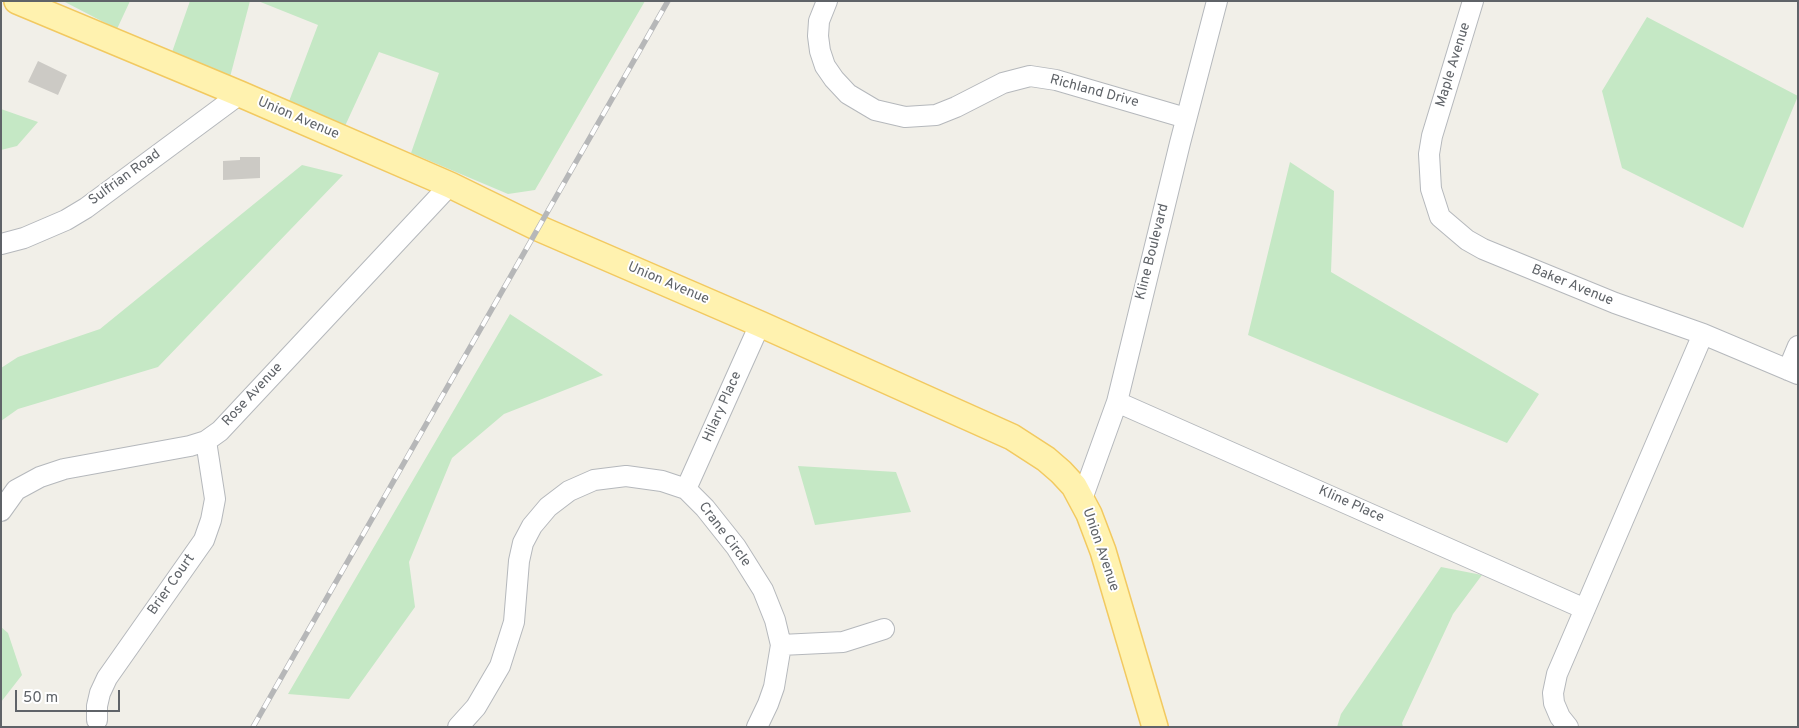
<!DOCTYPE html>
<html>
<head>
<meta charset="utf-8">
<style>
	body { margin:0 }
	#map { position:relative; width:1799px; height:728px; overflow:hidden; background:#f1efe8; font-family:Overpass,sans-serif }
	canvas { display:block }
	.frame { position:absolute; inset:0; border:2px solid #5f6368; pointer-events:none }
	.scale { position:absolute; left:15px; top:690px; width:105px; height:22px; box-sizing:border-box; border:2px solid #5f6368; border-top:0; padding-left:6px; font-size:15px; line-height:18px; white-space:nowrap; color:#5f6368; -webkit-text-stroke:4px #fff; paint-order:stroke }
</style>
</head>
<body>
<div id="map">
<canvas width="1799" height="728"></canvas>
<div class="frame"></div>
<div class="scale">50 m</div>
</div>
<script>
const context = document.querySelector('canvas').getContext('2d');
context.lineJoin = 'round';
function fill(path, color) { context.fillStyle = color; context.fill(path, 'evenodd'); }
const shape = rows => new Path2D(rows.map(r => 'M' + r).join(''));
function strokePath(path, color, width, dash) { context.strokeStyle = color; context.lineWidth = width; context.lineCap = dash ? 'butt' : 'round'; context.setLineDash(dash || []); context.stroke(path); }
function drawText(font, color, halo, rows, align = 'center') {
  context.font = font + ' Overpass,sans-serif'; context.lineWidth = 4; context.setLineDash([]); context.textBaseline = 'middle'; context.strokeStyle = halo; context.fillStyle = color; for (const [text, x, y, turn = 0] of rows) {
    context.save(); context.translate(x, y); context.rotate((+turn || 0) * Math.PI / 180); context.textAlign = isNaN(turn) ? turn : align; if (halo) context.strokeText(text, 0, 0); context.fillText(text, 0, 0); context.restore();
  }
}
fill(shape([
	[63,1,130,1,117,29],
	[190,1,250,1,230,77,171,55],
	[258,1,645,1,535,190,508,194,411,153,439,73,379,52,345,126,288,104,318,25],
	[1647,17,1798,96,1743,228,1622,168,1602,91],
	[1,109,38,122,17,146,1,150],
	[1290,162,1334,191,1331,272,1539,394,1507,443,1248,335],
	[302,165,343,175,158,367,18,409,1,421,1,368,18,357,100,329],
	[510,314,603,375,504,414,452,458,409,562,415,607,349,699,288,694],
	[798,466,896,472,911,512,815,525],
	[1441,567,1482,575,1453,614,1402,723,1403,727,1337,727,1341,714],
	[1,627,8,633,22,675,1,702]
]), '#c5e8c5');
fill(shape([
	[38,61,67,75,58,95,28,82],
	[240,157,260,157,260,178,223,180,223,161,240,160]
]), '#cccac5');
const minor = shape([
	[827,1,819,21,818,36,820,51,825,66,834,79,848,94,875,110,905,117,936,115,956,107,1003,83,1030,76,1056,80,1186,118],
	[1473,1,1432,136,1429,154,1431,189,1440,217,1467,240,1483,249,1615,303,1703,334,1798,374],
	[1,244,24,238,66,220,86,208,240,94],
	[1788,370,1798,346],
	[1117,402,1585,609],
	[686,489,760,324],
	[1082,499,1117,402,1180,143,1217,1],
	[1,511,16,490,40,477,64,469,190,446,206,441,220,431,450,185],
	[781,645,843,642,884,629],
	[97,720,97,706,100,693,107,678,204,540,211,520,215,499,206,441],
	[458,727,476,707,500,666,514,622,519,561,523,543,532,526,548,507,569,491,594,480,626,476,662,481,686,489,705,508,736,547,763,590,775,620,781,645,774,687,768,704,757,727],
	[1568,727,1560,717,1554,703,1553,693,1557,674,1703,334]
]);
const major = shape([
	[17,1,240,94,450,185,538,228,760,324,1012,437,1046,459,1061,472,1074,486,1089,514,1103,551,1155,727]
]);
strokePath(minor, '#b5b8bc', 22);
strokePath(major, '#f2c960', 28);
strokePath(minor, '#fff', 20);
strokePath(major, '#fff2af', 25);
const rail = shape([
	[253,727,668,1]
]);
strokePath(rail, '#b6b7b8', 5.5);
strokePath(rail, '#fff', 4, [11]);
drawText('14px', '#5f6368', '#fff', [
	["Maple Avenue",1454,65,-73],
	["Richland Drive",1094,92,15],
	["Union Avenue",298,119,23],
	["Sulfrian Road",125,178,-36],
	["Kline Boulevard",1153,252,-76],
	["Union Avenue",668,284,23],
	["Baker Avenue",1572,286,22],
	["Rose Avenue",253,395,-47],
	["Hilary Place",723,407,-66],
	["Kline Place",1351,505,24],
	["Crane Circle",724,535,53],
	["Union Avenue",1100,550,71],
	["Brier Court",172,585,-55]
]);
</script>
</body>
</html>
